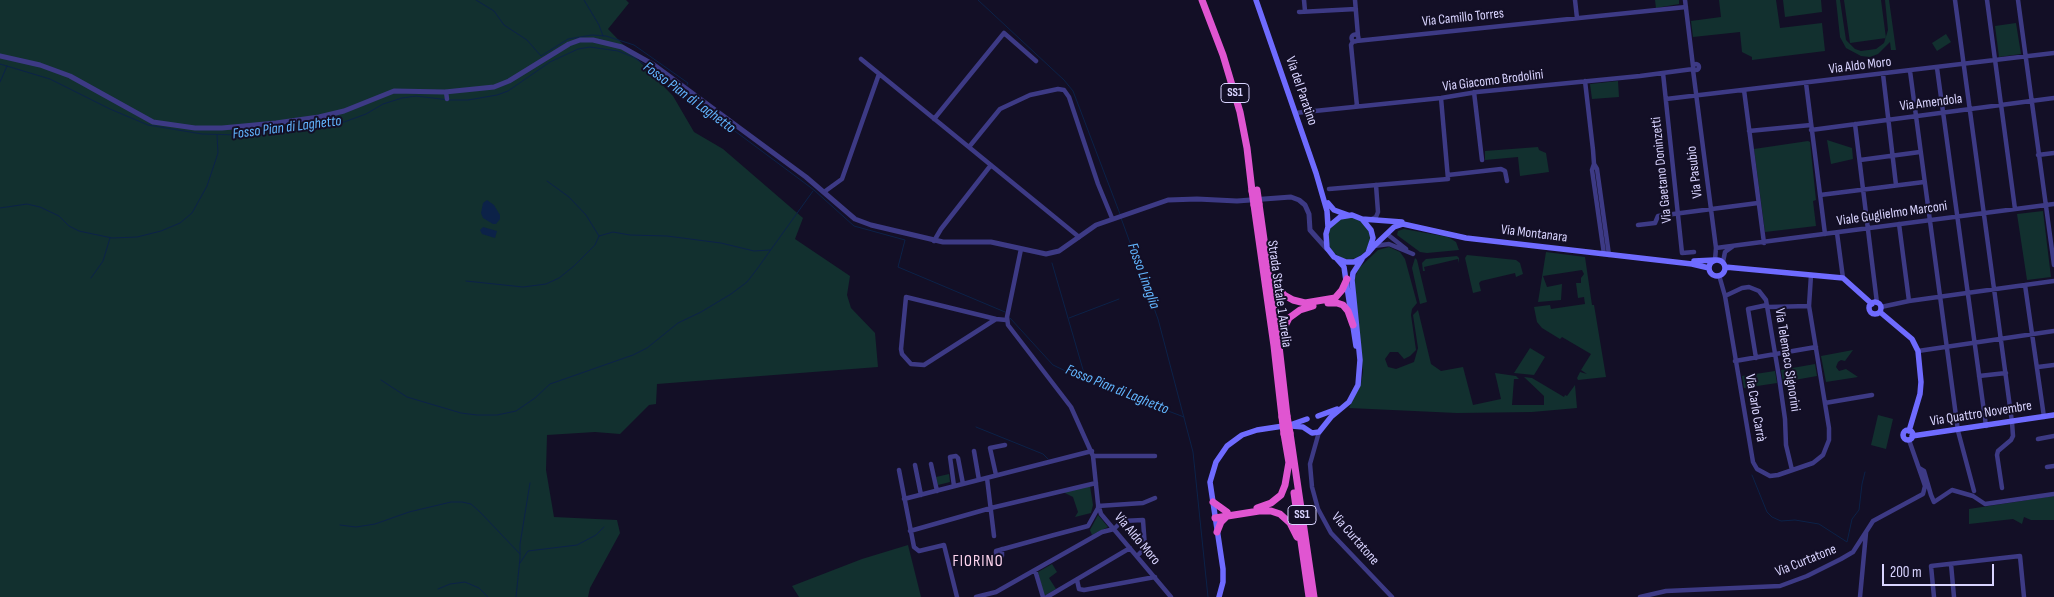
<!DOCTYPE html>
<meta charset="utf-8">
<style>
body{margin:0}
#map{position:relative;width:2054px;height:597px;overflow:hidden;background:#130f26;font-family:"Sofia Sans Condensed",sans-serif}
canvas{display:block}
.scale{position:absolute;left:1882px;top:564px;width:112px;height:22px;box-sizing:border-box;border:2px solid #d9d4ff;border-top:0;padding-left:6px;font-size:15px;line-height:18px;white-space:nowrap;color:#d9d4ff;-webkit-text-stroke:4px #130f26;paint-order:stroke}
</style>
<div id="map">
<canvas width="2054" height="597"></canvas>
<div class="scale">200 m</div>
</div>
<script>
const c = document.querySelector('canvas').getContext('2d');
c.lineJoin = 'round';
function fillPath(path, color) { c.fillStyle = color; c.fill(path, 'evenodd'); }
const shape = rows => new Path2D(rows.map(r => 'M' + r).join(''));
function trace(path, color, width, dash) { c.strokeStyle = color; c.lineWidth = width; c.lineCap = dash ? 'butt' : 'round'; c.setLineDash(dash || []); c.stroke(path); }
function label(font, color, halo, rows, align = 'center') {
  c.font = font + ' "Sofia Sans Condensed",sans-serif'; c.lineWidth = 4; c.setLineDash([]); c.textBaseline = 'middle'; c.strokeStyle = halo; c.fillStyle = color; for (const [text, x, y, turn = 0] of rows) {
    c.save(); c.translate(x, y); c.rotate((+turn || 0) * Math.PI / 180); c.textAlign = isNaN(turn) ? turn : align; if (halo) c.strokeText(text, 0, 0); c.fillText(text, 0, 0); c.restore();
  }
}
fillPath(shape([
 [0,0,626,0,629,3,608,29,673,96,694,132,723,149,803,218,795,239,850,276,847,295,851,308,875,333,878,367,657,384,656,404,649,405,620,434,595,432,547,435,546,470,554,517,617,520,620,533,590,588,588,597,0,597],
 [1655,0,1679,0,1679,4,1656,8],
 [1719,0,1776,0,1780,28,1822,23,1825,51,1752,60,1752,57,1742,52,1740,32,1693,37,1691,21,1721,17],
 [1783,0,1821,0,1822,12,1785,17],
 [1836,0,1840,0,1846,40,1855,49,1861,51,1876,49,1884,43,1888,30,1885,0,1889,0,1896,50,1891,50,1890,42,1878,54,1870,57,1861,56,1846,48,1840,37],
 [1844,0,1881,0,1886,38,1850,43],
 [2016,23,2021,54,1999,57,1995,26],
 [1946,34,1951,42,1937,51,1932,43],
 [1618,81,1619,97,1592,99,1590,84],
 [1827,140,1852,148,1853,159,1831,164],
 [1808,141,1810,142,1816,200,1813,201,1816,226,1765,232,1754,149],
 [1538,147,1539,150,1546,153,1549,172,1520,176,1518,157,1485,160,1485,151],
 [2043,211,2051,277,2027,280,2017,214],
 '1328 238a21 21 0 1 1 42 0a21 21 0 1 1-42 0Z',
 [1404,229,1448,237,1456,242,1459,250,1427,253,1420,252,1397,235,1398,231],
 [1389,247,1400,252,1405,259,1417,303,1412,309,1411,315,1416,350,1410,356,1404,359,1398,352,1390,352,1385,359,1388,367,1396,369,1414,362,1418,348,1413,315,1418,310,1431,364,1441,371,1463,367,1473,405,1501,399,1495,373,1516,376,1519,379,1514,379,1512,405,1544,405,1544,396,1524,377,1532,378,1564,397,1565,395,1567,396,1575,385,1577,408,1532,412,1457,413,1349,408,1361,383,1363,372,1354,280,1359,268,1378,250],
 [1546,252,1585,257,1592,305,1594,305,1606,377,1578,380,1577,378,1580,372,1587,374,1581,370,1591,354,1562,337,1560,339,1542,328,1537,322,1534,307,1550,305,1551,309,1585,304,1584,297,1578,298,1576,283,1581,283,1581,278,1584,274,1582,270,1543,276,1547,287,1562,284,1561,300,1538,302],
 [1467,255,1516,260,1520,263,1523,274,1516,277,1515,273,1481,281,1479,283,1481,291,1473,293,1465,258],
 [1457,256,1459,258,1459,263,1458,259,1424,267,1425,271,1423,271,1422,263,1426,259],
 [1415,258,1417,260,1427,302,1420,304,1412,268],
 [1530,348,1545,357,1534,375,1514,373],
 [1853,350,1845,361,1841,360,1838,362,1836,367,1839,371,1846,369,1858,377,1826,382,1821,356],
 [1815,364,1817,376,1783,382,1781,370],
 [1775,371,1777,383,1744,388,1742,376],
 [1878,415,1893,419,1886,449,1871,445],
 [949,474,950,482,938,485,936,477],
 [1090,486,1093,505,1091,513,1075,517,1078,512,1073,497,1063,492],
 [2054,496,2054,520,2031,520,2024,517,2022,524,2013,519,1969,524,1969,509],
 [1098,515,1108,527,1092,535,1090,530],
 [908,545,921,597,799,597,792,586,862,559],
 [1052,564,1057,572,1049,578,1056,589,1044,596,1038,572]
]), '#12302f');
fillPath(shape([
 [487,200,494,205,500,215,500,219,496,224,493,224,483,218,481,213,483,203],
 [483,227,497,231,495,238,482,234,480,230]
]), '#0c2248');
trace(shape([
 [476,0,494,11,504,25,527,40,541,56,568,39,592,35,606,36,634,45,688,83,687,85],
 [584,0,599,25,603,36],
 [978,0,1064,80,1073,91,1120,214],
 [0,64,50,79,110,109,148,125,202,134,241,135,344,122,366,114,383,104,402,98,416,96,449,100,468,100,497,95,508,91,550,62,578,49,590,47,618,51,633,57,653,70,814,190,854,226,905,240,898,267,1005,312],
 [0,82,7,66],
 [547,181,569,197,586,215,599,236],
 [0,208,27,204,40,207,59,216,69,226,79,231,112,238,137,237,161,231,180,223,192,213,207,186,218,153,217,135],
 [1121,218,1158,319,1193,452,1208,597],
 [1052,263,1086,380],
 [91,278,103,261,110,238],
 [466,281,523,287,546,284,559,278,574,266,595,245,599,236,613,232,630,235,667,236,721,243,754,251,770,250],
 [1010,318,1053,365,1076,376,1184,417],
 [1069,318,1119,299],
 [381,380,407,397,461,413,477,415,497,415,516,411,535,398,550,384,633,355,647,348,678,323,701,312,731,294,747,282,757,269,813,191],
 [976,427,1043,454,1048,459],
 [1752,475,1767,512,1772,517,1781,521,1795,520,1819,524,1847,542,1852,519,1859,510,1862,484,1865,472],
 [340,525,356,527,375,524,409,512,451,502,462,502,471,504,480,512,520,554],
 [520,563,528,551,577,545,596,535,604,527],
 [438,589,450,584,465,582,479,588,488,597],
 [516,597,520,558,520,544,530,483]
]), '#0c2248', 1);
trace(shape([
 [1304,0,1305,11],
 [1355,0,1358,36],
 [1575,0,1577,18],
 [1685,0,1693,66],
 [1955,0,2012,422,2013,436,2011,440,1998,451,1997,455,2002,488],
 [1987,0,2015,209],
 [2018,0,2054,265],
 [1299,12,1356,9],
 '1351.5 38a3.5 3.5 0 1 1 7 0a3.5 3.5 0 1 1-7 0Z',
 [1353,41,1351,45,1357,106],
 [1356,41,1686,7],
 [861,59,1079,237],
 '1693 67a3 3 0 1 1 6 0a3 3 0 1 1-6 0Z',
 [1937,68,1986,426],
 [1693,70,1716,248,1715,260],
 [1910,71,1958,431,1974,491],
 [1663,73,1682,253,1694,252],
 [1883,74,1896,185],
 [1585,81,1593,150,1594,164,1592,170,1604,254],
 [1806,83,1825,234],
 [1744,90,1764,243],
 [446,92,447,99],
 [1474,92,1482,160],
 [1666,99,2054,53],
 [1295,113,1441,98,1477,92,1640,76,1693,69],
 [934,119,1004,33,1036,61],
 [1855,124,1877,303],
 [1811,130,2054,98],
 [1749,131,1811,125],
 [969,147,1000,109,1030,95,1058,89,1064,90,1069,97,1098,184,1112,218],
 [2038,155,2054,153],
 [1860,160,1920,152],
 [1594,164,1597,169,1609,255],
 [1448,175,1501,169,1505,171,1507,181],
 [1329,189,1448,179,1441,98],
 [824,192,842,179,879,74],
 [1820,195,1924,182],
 [1372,219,1376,217,1378,212,1376,185],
 [1899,224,1909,301],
 [1638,225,1655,223,1658,216,1758,203],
 [1837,233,1843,278],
 [1387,234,1406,249],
 [934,241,941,229,991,165],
 [1374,246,1389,244,1413,254],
 [1716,248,2054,204],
 [1021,249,1007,317,1008,325,1071,407,1093,456,1098,504,1101,514,1171,597],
 [1723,262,1725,252,1732,247],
 [1719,275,1725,296,1753,462,1757,469,1770,476,1778,475,1813,463,1823,455,1829,440,1829,428,1809,306,1811,275],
 [2025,285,2044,417],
 [1725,296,1742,288,1749,287,1759,291,1766,300,1779,377,1785,419,1786,445,1792,470],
 [1768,307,1809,306],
 [1881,307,1909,301,2054,281],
 [996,319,924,365,911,364,902,354,901,349,906,297,996,319,1006,320],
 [1918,351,2054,331],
 [1756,358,1748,309,1767,305],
 [1735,361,1816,347],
 [2038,367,2054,365],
 [1979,376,2006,373],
 [1825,403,1872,395],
 [1319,432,1310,464,1312,487,1318,509,1331,533,1392,597],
 [2038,439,2054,436],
 [974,451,979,480],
 [1093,456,1155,456],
 [931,464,937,491],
 [915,465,921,495],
 [2047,467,2054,466],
 [1919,468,1924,471,1931,495,1934,502,1952,490,1973,496,1985,504,2054,494],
 [899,470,914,547,919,551,944,545,957,597],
 [996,475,990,448,1005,445],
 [987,478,994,536],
 [954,486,950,457,956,456,958,458,963,484],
 [904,499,1092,451],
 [1098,506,1143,503,1155,498],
 [910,531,991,508,1096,483],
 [1002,549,1002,556,996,557,996,551,1054,535,1088,526,1098,508],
 [1951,564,1954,597],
 [1035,570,1043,597],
 [1077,580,1079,589,1084,590,1155,577],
 [976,597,996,592,1102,532,1114,529,1122,521,1143,520,1145,548,1137,556],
 [1047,597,1130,548],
 [1640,597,1666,591,1780,586,1807,576,1841,559,1853,552,1873,521,1923,494,1925,486,1923,480,1909,440],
 [1860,597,1866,533],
 [1934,597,1931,566,2020,556,2024,597]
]), '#3d3a85', 4.5);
trace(shape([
 [0,56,40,65,70,76,153,122,195,128,222,128,276,123,319,117,344,111,394,91,445,92,494,87,509,81,569,44,580,40,593,40,622,47,654,65,806,177,855,219,871,225,943,242,991,242,1046,254,1059,251,1096,225,1168,200,1197,199,1237,201,1291,197,1299,200,1305,205,1309,214,1310,230,1327,249]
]), '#3d3a85', 5);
trace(shape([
 [1256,0,1316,173,1327,211,1328,227],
 [1328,203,1334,210,1348,215],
 [1362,219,1402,222],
 [1368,253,1373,238,1371,230,1362,219,1352,215,1340,217,1328,227,1326,234,1327,248,1334,257,1346,262,1354,262,1362,258,1368,253,1374,246,1394,227,1403,224,1466,238,1692,264,1709,268],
 [1337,259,1344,267,1345,274,1356,346],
 '1709 268a8 8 0 1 1 16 0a8 8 0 1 1-16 0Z',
 [1694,261,1715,260],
 [1725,267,1843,278,1872,304],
 '1869 308a6 6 0 1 1 12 0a6 6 0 1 1-12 0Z',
 [1880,312,1912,339,1918,351,1921,382,1920,394,1909,431],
 [1318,416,1337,409],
 [1292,426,1303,427,1312,433,1319,432,1331,417,1349,402,1358,385,1360,360,1352,280,1353,273,1362,259],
 '1903 435a5 5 0 1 1 10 0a5 5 0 1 1-10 0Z',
 [1912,436,2054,415],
 [1219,597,1223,582,1223,569,1210,482,1216,462,1227,446,1242,435,1257,430,1290,425,1307,419]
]), '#6f6bff', 5.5);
trace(shape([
 [1202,0,1223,55,1240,112,1247,148,1252,191],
 [1259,204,1279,346,1287,416],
 [1254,205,1274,346,1282,417],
 [1273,277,1276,285,1284,295,1293,300,1305,303,1335,298,1342,290,1347,279],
 [1328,303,1337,303,1343,305,1348,311,1353,325],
 [1282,341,1283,330,1289,318,1300,310,1313,306],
 [1290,433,1314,597],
 [1284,434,1289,463],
 [1294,493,1309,597],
 [1213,502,1227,512],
 [1257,508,1271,503,1281,495,1285,485,1289,462],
 [1215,518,1259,511,1271,511,1280,514,1290,523,1297,537],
 [1217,532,1221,522,1227,516]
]), '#e055d1', 7);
trace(shape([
 [1257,190,1259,204],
 [1252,191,1254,205],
 [1287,416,1290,433],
 [1282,417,1284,434]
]), '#e055d1', 7);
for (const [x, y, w] of [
 [1235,93,28],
 [1302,515,28]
]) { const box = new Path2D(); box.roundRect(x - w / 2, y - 9.5, w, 19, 4); c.fillStyle = '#130f26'; c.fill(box); trace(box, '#d9d4ff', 1); }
label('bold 12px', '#d9d4ff', null, [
 ["SS1",1235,93],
 ["SS1",1302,515]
]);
label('14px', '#d9d4ff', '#130f26', [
 ["Via Camillo Torres",1463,18,-6],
 ["Via Aldo Moro",1860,66,-7],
 ["Via Giacomo Brodolini",1493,81,-7],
 ["Via del Paratino",1301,91,71],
 ["Via Amendola",1931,103,-7],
 ["Via Gaetano Doninzetti",1662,170,-96],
 ["Via Pasubio",1695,172,-97],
 ["Viale Guglielmo Marconi",1892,214,-8],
 ["Via Montanara",1534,234,7],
 ["Strada Statale 1 Aurelia",1279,294,82],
 ["Via Telemaco Signorini",1787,360,81],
 ["Via Carlo Carrà",1755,408,80],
 ["Via Quattro Novembre",1981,414,-9],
 ["Via Aldo Moro",1137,539,50],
 ["Via Curtatone",1355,539,49],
 ["Via Curtatone",1806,561,-22]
]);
label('italic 15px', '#62b6ff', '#130f26', [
 ["Fosso Pian di Laghetto",689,98,36],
 ["Fosso Pian di Laghetto",287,128,-7],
 ["Fosso Linaglia",1143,276,70],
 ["Fosso Pian di Laghetto",1117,390,22]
]);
c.letterSpacing = '1px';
label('16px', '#ffd6f0', '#130f26', [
 ["FIORINO",978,562]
]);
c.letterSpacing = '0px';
</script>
